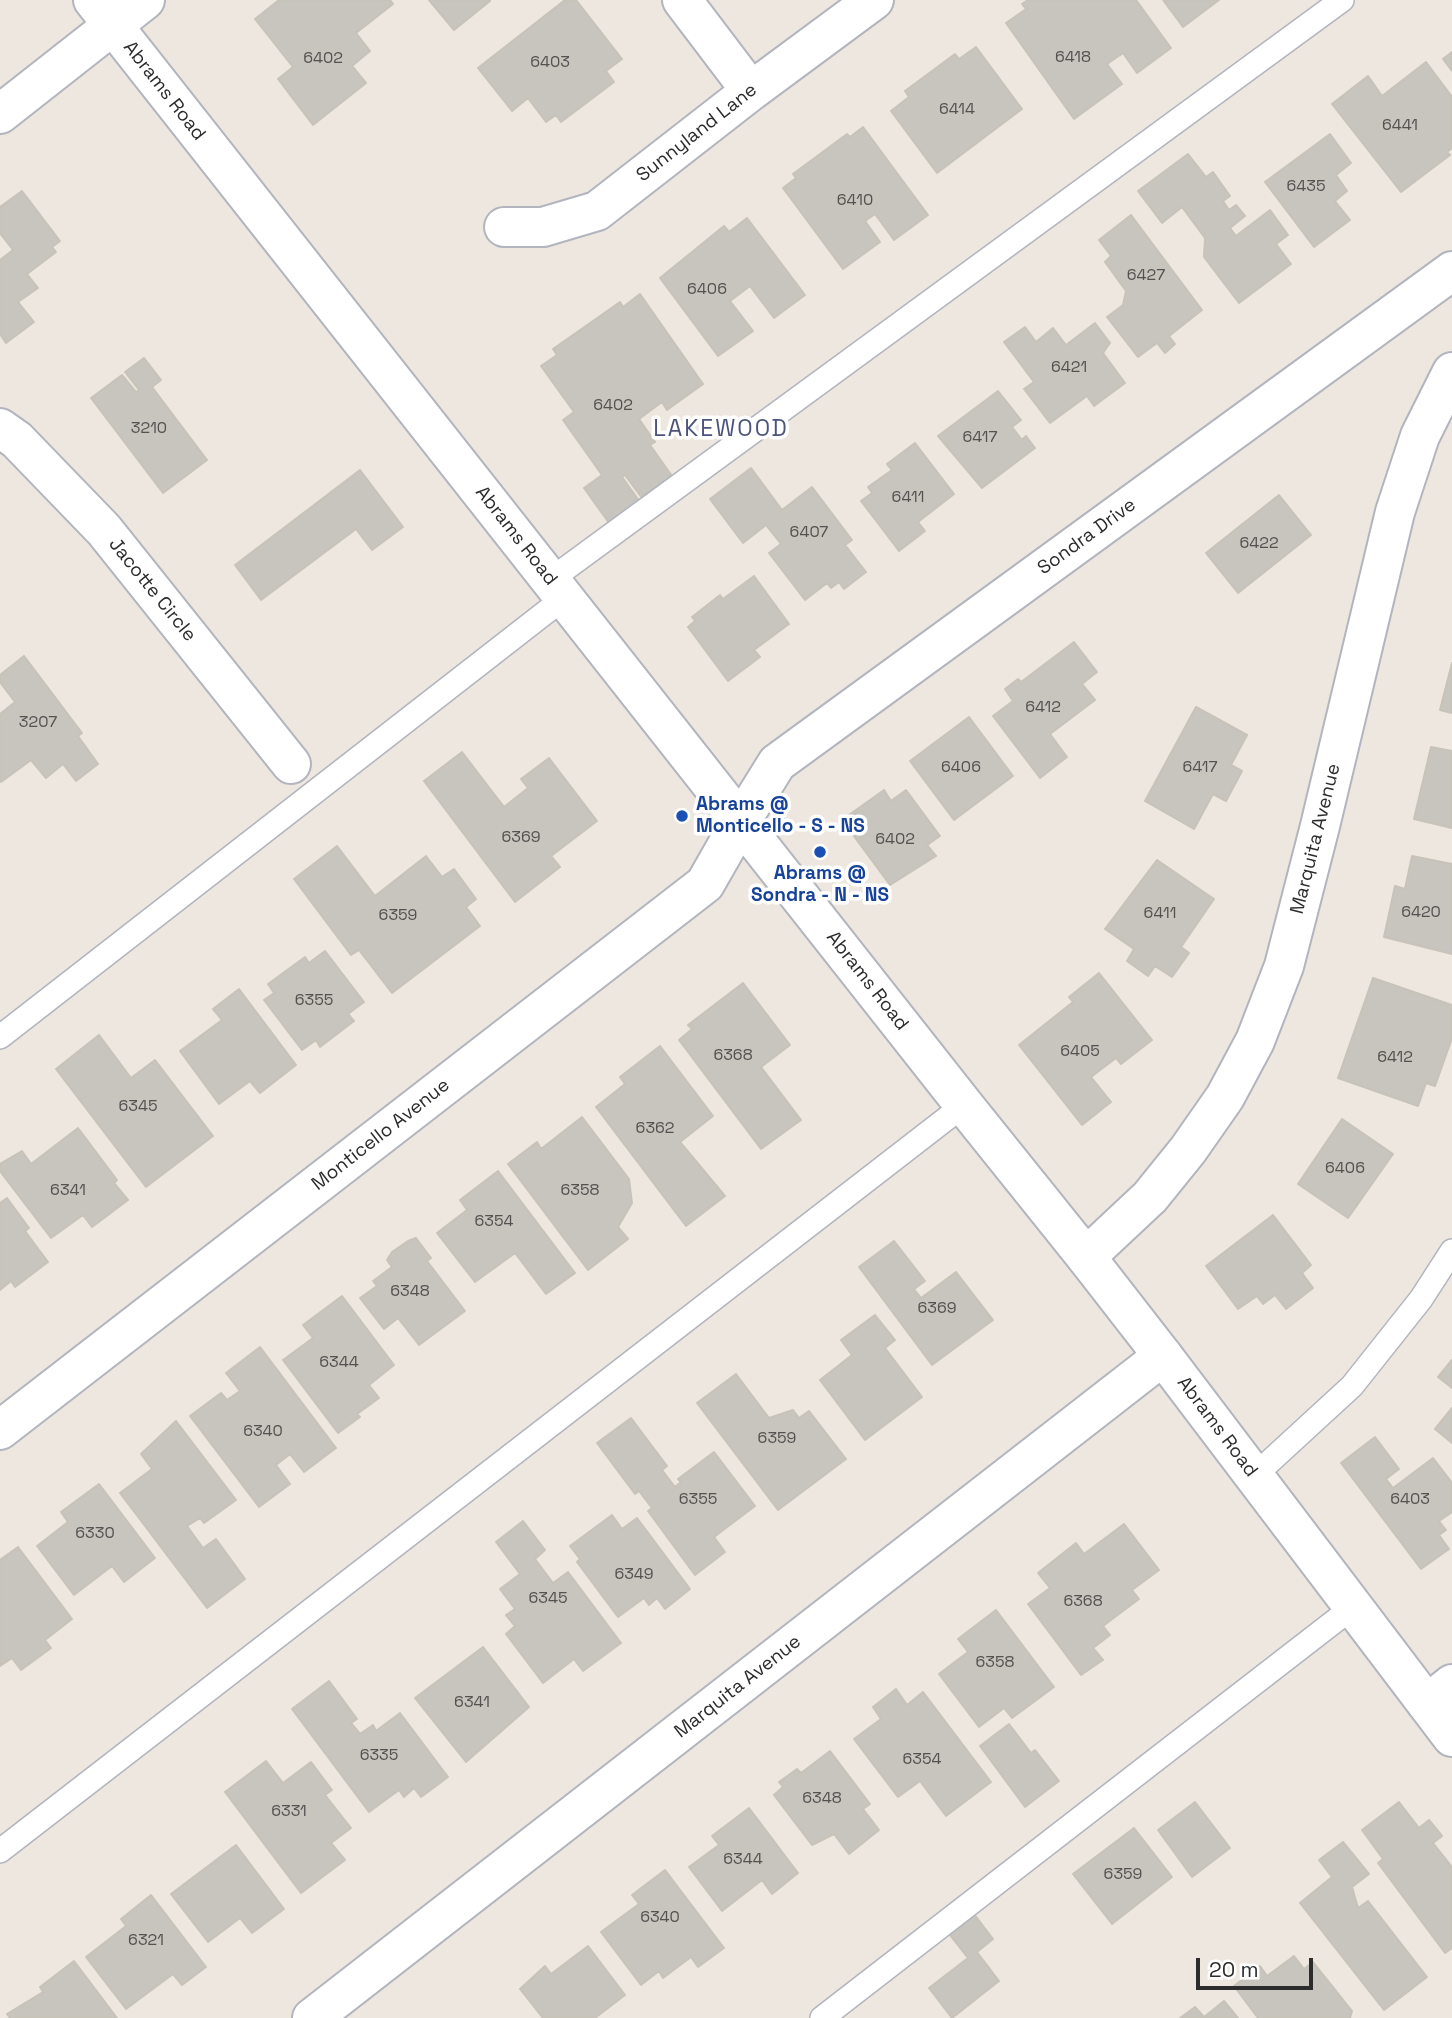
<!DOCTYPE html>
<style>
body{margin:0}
#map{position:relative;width:1452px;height:2018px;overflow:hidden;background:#ede7df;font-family:"Space Grotesk",sans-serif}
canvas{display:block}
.scale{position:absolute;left:1196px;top:1958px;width:117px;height:32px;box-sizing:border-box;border:4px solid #2c2c2c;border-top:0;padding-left:9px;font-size:21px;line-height:24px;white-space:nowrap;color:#2c2c2c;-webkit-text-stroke:5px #fff;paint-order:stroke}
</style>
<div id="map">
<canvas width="1452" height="2018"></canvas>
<div class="scale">20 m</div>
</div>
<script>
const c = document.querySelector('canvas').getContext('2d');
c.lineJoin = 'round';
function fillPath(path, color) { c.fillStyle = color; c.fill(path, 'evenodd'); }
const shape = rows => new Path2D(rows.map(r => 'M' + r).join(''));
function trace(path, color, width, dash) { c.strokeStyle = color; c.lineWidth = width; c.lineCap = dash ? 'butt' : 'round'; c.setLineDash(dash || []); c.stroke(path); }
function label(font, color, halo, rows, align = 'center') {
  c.font = font + ' "Space Grotesk",sans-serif'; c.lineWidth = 7; c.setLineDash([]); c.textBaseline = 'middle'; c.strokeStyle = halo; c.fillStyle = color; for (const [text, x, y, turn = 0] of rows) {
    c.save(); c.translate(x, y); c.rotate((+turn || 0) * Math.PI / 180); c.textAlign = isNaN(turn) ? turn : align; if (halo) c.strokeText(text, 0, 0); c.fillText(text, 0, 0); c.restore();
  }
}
const building = shape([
 [279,0,390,0,393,4,356,33,370,51,352,66,366,83,313,125,278,79,293,67,255,19,279,0],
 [429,0,490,0,490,1,454,30,429,0],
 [565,0,576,0,622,59,606,71,614,82,561,122,556,115,546,122,528,98,512,111,478,68,565,0],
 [1028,0,1136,0,1171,48,1137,73,1123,53,1107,64,1122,84,1074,119,1006,23,1026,9,1022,4,1028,0],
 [1163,0,1219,0,1183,27,1163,0],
 [976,47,1022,109,937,173,891,111,909,97,905,91,955,54,959,59,976,47],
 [1452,52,1452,71,1443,59,1452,52],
 [1426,62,1452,97,1452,148,1447,152,1450,155,1401,192,1332,104,1368,76,1382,96,1426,62],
 [863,127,928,215,894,240,875,214,865,221,880,242,843,269,783,188,796,178,793,174,847,134,850,137,863,127],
 [1330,134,1351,163,1336,175,1347,191,1335,201,1350,220,1314,247,1265,182,1330,134],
 [1188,154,1206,177,1213,172,1230,196,1223,201,1229,210,1236,205,1245,216,1230,228,1236,236,1270,210,1288,235,1276,244,1291,264,1239,303,1204,257,1205,238,1182,207,1162,223,1138,191,1188,154],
 [22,191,60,241,52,247,56,252,27,274,38,288,18,302,34,322,6,343,0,334,0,260,13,250,0,233,0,207,22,191],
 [1131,215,1202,310,1169,336,1175,344,1165,353,1157,343,1138,357,1107,317,1123,305,1126,291,1105,262,1111,256,1099,240,1131,215],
 [747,218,805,295,774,318,750,286,730,301,753,331,718,356,660,278,724,226,729,232,747,218],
 [640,294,703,384,667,410,662,402,639,419,655,442,650,445,672,476,642,498,625,475,622,477,640,502,609,523,584,488,602,475,563,420,574,412,541,366,557,355,553,349,620,302,623,307,640,294],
 [1095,323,1110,343,1103,353,1125,383,1094,406,1087,396,1050,423,1024,389,1034,382,1004,342,1025,327,1036,342,1053,328,1066,345,1095,323],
 [144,358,161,380,152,387,207,460,163,493,91,398,122,375,136,392,139,390,125,372,144,358],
 [998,391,1021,420,1012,427,1022,440,1026,436,1035,448,982,488,938,436,998,391],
 [915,443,954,494,918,522,925,531,899,551,861,501,872,493,868,487,892,470,887,464,915,443],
 [751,468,782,510,812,487,852,540,845,545,866,572,844,589,839,582,831,588,827,583,805,600,769,553,781,544,766,525,743,543,710,499,751,468],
 [360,470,403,527,372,550,356,529,261,600,235,565,360,470],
 [1279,495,1311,535,1238,593,1206,553,1279,495],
 [754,576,789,624,754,650,760,657,728,681,688,627,695,621,692,617,720,595,723,599,754,576],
 [1074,642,1097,672,1082,684,1095,700,1050,734,1067,757,1040,778,993,716,1013,701,1005,689,1018,679,1021,682,1074,642],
 [24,656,82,733,78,736,98,764,76,781,63,764,46,778,31,760,1,782,0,780,0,714,15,702,0,682,0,675,24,656],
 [1452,663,1452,713,1440,710,1452,663],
 [1196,707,1247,735,1231,765,1242,771,1226,801,1213,794,1194,829,1145,801,1196,707],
 [969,717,1013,776,954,820,910,761,969,717],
 [1431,747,1452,751,1452,828,1414,819,1431,747],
 [462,752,504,807,528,788,521,779,549,758,597,821,551,856,560,867,515,902,424,781,462,752],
 [884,790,891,801,906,790,940,836,927,845,936,856,890,885,842,820,884,790],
 [337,846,375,896,426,856,442,877,454,869,476,899,466,907,480,926,392,993,359,950,351,955,294,879,337,846],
 [1412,856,1452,864,1452,954,1384,937,1395,886,1405,889,1412,856],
 [1157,860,1214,899,1181,947,1189,953,1172,977,1155,966,1148,976,1127,961,1134,949,1105,929,1157,860],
 [325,951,364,1002,348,1014,354,1021,320,1047,316,1040,302,1050,264,1000,274,993,268,984,305,957,309,963,325,951],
 [1099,973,1152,1040,1121,1064,1116,1058,1091,1077,1111,1102,1082,1125,1019,1045,1073,1002,1069,997,1099,973],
 [1373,978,1452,1005,1452,1038,1435,1086,1426,1083,1418,1106,1338,1078,1373,978],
 [743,983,790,1045,761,1067,801,1120,761,1149,679,1040,692,1029,688,1025,743,983],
 [239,989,296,1065,260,1093,250,1081,219,1104,180,1051,222,1020,213,1009,239,989],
 [99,1035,131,1078,155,1060,213,1136,146,1187,56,1069,99,1035],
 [660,1046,713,1116,680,1142,725,1196,686,1226,596,1107,625,1084,620,1077,660,1046],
 [582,1117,629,1179,632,1203,618,1227,628,1239,588,1270,508,1164,537,1142,541,1149,582,1117],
 [1342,1119,1393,1154,1348,1218,1298,1184,1342,1119],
 [78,1128,117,1180,114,1183,128,1200,92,1227,83,1215,51,1238,0,1171,0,1164,22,1151,31,1164,78,1128],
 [498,1171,575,1273,546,1294,515,1253,475,1282,437,1233,467,1210,460,1200,498,1171],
 [7,1198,29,1228,25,1231,48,1262,15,1287,11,1281,0,1290,0,1203,7,1198],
 [1273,1215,1311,1265,1302,1273,1313,1288,1286,1309,1275,1295,1263,1304,1257,1296,1238,1309,1206,1266,1273,1215],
 [416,1238,431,1258,427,1261,465,1311,419,1345,398,1318,384,1329,360,1298,377,1286,373,1281,392,1267,387,1260,392,1252,408,1241,416,1238],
 [894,1241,925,1281,914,1289,921,1298,956,1272,993,1320,932,1365,859,1267,894,1241],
 [342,1296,394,1365,369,1385,379,1398,357,1414,360,1417,338,1433,283,1360,313,1338,303,1325,342,1296],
 [875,1315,895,1340,885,1348,922,1397,865,1440,820,1380,852,1355,841,1340,875,1315],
 [260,1347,336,1448,304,1472,290,1454,276,1465,290,1484,259,1507,190,1416,221,1393,227,1400,240,1391,226,1373,260,1347],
 [1452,1360,1452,1388,1438,1377,1452,1360],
 [736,1374,769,1418,793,1410,799,1418,809,1411,846,1459,778,1510,697,1403,736,1374],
 [1452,1408,1452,1443,1435,1429,1452,1408],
 [631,1418,667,1466,662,1470,675,1487,681,1482,678,1479,714,1452,755,1506,714,1537,725,1552,695,1575,648,1511,652,1508,639,1491,635,1494,597,1443,631,1418],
 [176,1421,236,1500,204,1523,200,1518,187,1526,203,1548,216,1539,245,1579,207,1608,120,1493,152,1469,141,1454,176,1421],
 [1375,1437,1399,1469,1386,1479,1393,1488,1433,1458,1452,1483,1452,1512,1439,1521,1446,1530,1439,1535,1449,1549,1421,1569,1341,1463,1375,1437],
 [99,1484,155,1558,124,1582,112,1566,74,1595,37,1546,68,1522,61,1512,99,1484],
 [612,1515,622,1529,637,1518,690,1589,665,1609,657,1598,649,1605,644,1598,618,1617,577,1562,580,1559,570,1546,612,1515],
 [523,1521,545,1550,535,1559,553,1583,568,1572,621,1643,583,1671,574,1659,543,1683,506,1634,515,1626,506,1615,515,1609,500,1589,520,1574,496,1542,523,1521],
 [1124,1524,1159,1570,1132,1590,1139,1599,1103,1626,1110,1635,1093,1648,1103,1660,1081,1675,1028,1604,1050,1588,1038,1573,1076,1543,1084,1554,1124,1524],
 [18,1547,72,1619,45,1640,51,1648,21,1670,12,1658,0,1666,0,1560,18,1547],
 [996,1610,1054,1687,1012,1718,1004,1708,979,1727,939,1674,968,1652,958,1639,996,1610],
 [483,1647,529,1707,466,1762,415,1698,483,1647],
 [329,1681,357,1719,351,1723,360,1734,373,1725,376,1731,400,1713,448,1777,421,1797,414,1788,404,1797,399,1790,369,1812,292,1709,329,1681],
 [896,1689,907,1705,923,1692,991,1782,946,1816,920,1781,898,1797,854,1739,881,1719,873,1707,896,1689],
 [1009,1724,1031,1753,1035,1750,1059,1781,1025,1807,980,1746,1009,1724],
 [830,1751,870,1804,863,1809,879,1830,849,1854,834,1834,812,1845,774,1795,783,1787,779,1782,797,1769,801,1773,830,1751],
 [266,1761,283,1783,311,1762,332,1790,325,1795,351,1828,331,1843,345,1860,301,1893,225,1792,266,1761],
 [1195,1802,1230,1848,1192,1877,1158,1830,1195,1802],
 [1399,1802,1419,1828,1429,1820,1442,1836,1433,1843,1452,1867,1452,1948,1445,1953,1378,1863,1383,1859,1362,1830,1399,1802],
 [749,1808,798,1873,772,1894,762,1880,722,1911,689,1867,719,1845,712,1836,749,1808],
 [1134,1828,1172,1877,1112,1924,1073,1874,1134,1828],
 [1343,1842,1369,1874,1352,1887,1358,1908,1368,1901,1427,1977,1384,2010,1300,1903,1332,1877,1319,1860,1343,1842],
 [236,1845,284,1909,252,1933,240,1918,208,1942,171,1894,236,1845],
 [665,1870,724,1948,698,1967,691,1957,663,1978,659,1971,641,1985,601,1932,639,1904,632,1895,665,1870],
 [151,1895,206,1967,182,1985,173,1974,126,2009,86,1957,126,1926,121,1919,151,1895],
 [971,1910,993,1939,977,1952,999,1981,952,2018,929,1988,968,1958,946,1930,971,1910],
 [588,1946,625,1995,595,2018,543,2018,520,1989,545,1966,551,1974,588,1946],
 [1294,1956,1304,1969,1313,1962,1352,2011,1350,2018,1258,2018,1234,1986,1260,1966,1267,1976,1294,1956],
 [74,1961,117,2018,10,2018,7,2014,43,1992,40,1987,74,1961],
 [1224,2001,1238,2018,1180,2018,1195,2007,1204,2017,1224,2001]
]);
fillPath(building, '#c8c4be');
trace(building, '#c8c3b8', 2);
const service = shape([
 [550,580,1342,0],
 [0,1037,564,598],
 [1254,1476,1352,1386,1421,1299,1452,1251],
 [0,1851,964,1105],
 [822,2018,1353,1607]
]);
const minor = shape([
 [682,0,751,91],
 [0,114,145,0],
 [504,227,543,227,597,211,751,91,874,0],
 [0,428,17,440,104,530,291,764],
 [741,821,777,763,1452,271],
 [1086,1257,1150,1197,1188,1150,1225,1097,1255,1041,1284,966,1320,826,1395,512,1420,436,1452,372],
 [1427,1704,1452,1684],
 [312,2018,1163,1356]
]);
const tertiary = shape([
 [0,1430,705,884,741,821]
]);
const secondary = shape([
 [93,0,964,1105,1086,1257,1163,1356,1452,1737]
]);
trace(service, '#b2b4be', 26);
trace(minor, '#b2b4be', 42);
trace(tertiary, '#b2b4be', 42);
trace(secondary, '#b2b4be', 42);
trace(service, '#fff', 23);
trace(minor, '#fff', 38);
trace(tertiary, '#fff', 38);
trace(secondary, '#fff', 38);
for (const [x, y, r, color] of [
 [682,816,7,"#1a4fb4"],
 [820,852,7,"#1a4fb4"]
]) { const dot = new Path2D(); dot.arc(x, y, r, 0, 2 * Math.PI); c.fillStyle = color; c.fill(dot); trace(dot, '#fff', 2.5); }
label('16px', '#535250', null, [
 ["6418",1073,58],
 ["6402",323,59],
 ["6403",550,63],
 ["6414",957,110],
 ["6441",1400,126],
 ["6435",1306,187],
 ["6410",855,201],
 ["6427",1146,276],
 ["6406",707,290],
 ["6421",1069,368],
 ["6402",613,406],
 ["3210",149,429],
 ["6417",980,438],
 ["6411",908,498],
 ["6407",809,533],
 ["6422",1259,544],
 ["6412",1043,708],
 ["3207",38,723],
 ["6406",961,768],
 ["6417",1200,768],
 ["6369",521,838],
 ["6402",895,840],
 ["6420",1421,913],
 ["6411",1160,914],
 ["6359",398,916],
 ["6355",314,1001],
 ["6405",1080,1052],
 ["6368",733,1056],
 ["6412",1395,1058],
 ["6345",138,1107],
 ["6362",655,1129],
 ["6406",1345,1169],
 ["6341",68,1191],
 ["6358",580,1191],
 ["6354",494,1222],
 ["6348",410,1292],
 ["6369",937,1309],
 ["6344",339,1363],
 ["6340",263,1432],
 ["6359",777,1439],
 ["6355",698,1500],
 ["6403",1410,1500],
 ["6330",95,1534],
 ["6349",634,1575],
 ["6345",548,1599],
 ["6368",1083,1602],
 ["6358",995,1663],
 ["6341",472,1703],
 ["6335",379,1756],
 ["6354",922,1760],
 ["6348",822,1799],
 ["6331",289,1812],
 ["6344",743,1860],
 ["6359",1123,1875],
 ["6340",660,1918],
 ["6321",146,1941]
]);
label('19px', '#2c2c2c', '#fff', [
 ["Abrams Road",164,91,52],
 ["Sunnyland Lane",697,133,-38],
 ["Abrams Road",516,536,52],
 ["Sondra Drive",1087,537,-36],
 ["Jacotte Circle",152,590,51],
 ["Marquita Avenue",1316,839,-76],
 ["Abrams Road",867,981,52],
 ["Monticello Avenue",381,1135,-38],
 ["Abrams Road",1217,1427,53],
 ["Marquita Avenue",738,1687,-38]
]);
label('bold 19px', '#164399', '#fff', [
 ["Abrams @",696,805],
 ["Monticello - S - NS",696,827],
 ["Abrams @",820,874,"center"],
 ["Sondra - N - NS",820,896,"center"]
], 'left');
c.letterSpacing = '2px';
label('23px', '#4d547b', '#fff', [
 ["LAKEWOOD",721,430]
]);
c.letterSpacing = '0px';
</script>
